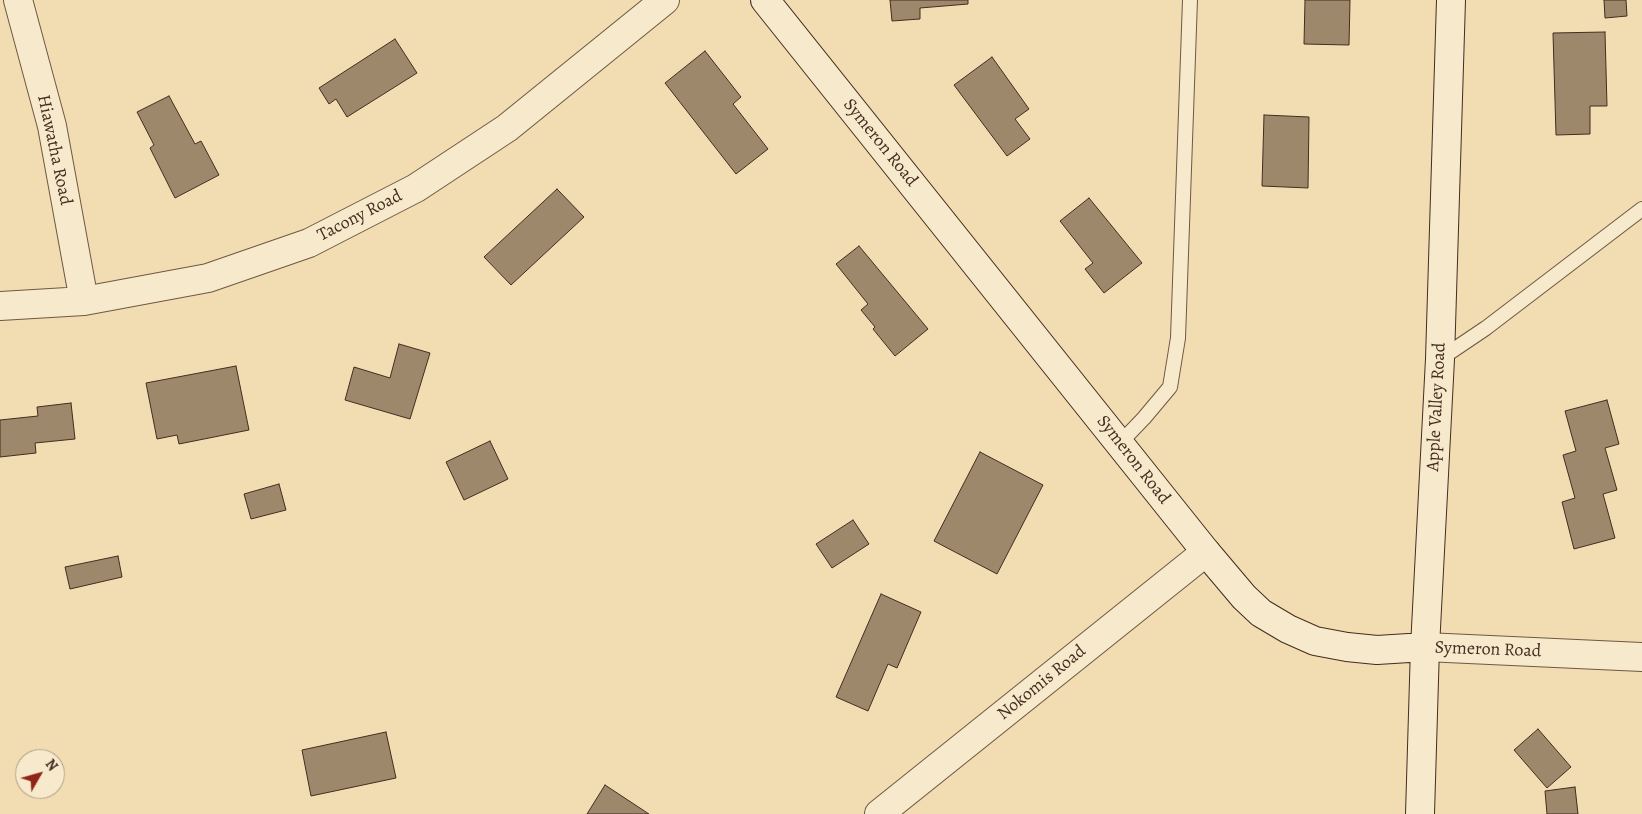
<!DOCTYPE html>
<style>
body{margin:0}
#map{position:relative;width:1642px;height:814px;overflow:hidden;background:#f1ddb1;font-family:Alegreya,serif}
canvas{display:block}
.north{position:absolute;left:15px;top:749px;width:50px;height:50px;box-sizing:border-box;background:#f6e9cc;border:1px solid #af9d87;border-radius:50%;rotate:52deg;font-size:14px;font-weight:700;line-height:20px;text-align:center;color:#442c20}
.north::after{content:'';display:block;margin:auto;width:18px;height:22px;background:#8f2418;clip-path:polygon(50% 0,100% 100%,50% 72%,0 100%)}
</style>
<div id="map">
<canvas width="1642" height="814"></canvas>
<div class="north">N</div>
</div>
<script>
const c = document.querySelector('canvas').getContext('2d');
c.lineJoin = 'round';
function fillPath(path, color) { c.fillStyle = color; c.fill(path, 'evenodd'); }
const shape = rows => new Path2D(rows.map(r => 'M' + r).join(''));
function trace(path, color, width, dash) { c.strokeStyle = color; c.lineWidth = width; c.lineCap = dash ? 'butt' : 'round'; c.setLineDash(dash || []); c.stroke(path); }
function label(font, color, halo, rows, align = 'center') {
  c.font = font + ' Alegreya,serif'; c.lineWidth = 4; c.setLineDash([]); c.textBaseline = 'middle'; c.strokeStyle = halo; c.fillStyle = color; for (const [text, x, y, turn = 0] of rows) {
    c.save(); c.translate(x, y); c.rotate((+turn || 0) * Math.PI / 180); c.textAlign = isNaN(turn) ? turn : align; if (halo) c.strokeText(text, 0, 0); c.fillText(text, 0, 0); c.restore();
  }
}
const building = shape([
 [890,0,968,0,968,4,920,8,920,19,892,21,890,0],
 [1305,0,1350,0,1349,45,1304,44,1305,0],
 [1604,0,1626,0,1627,16,1605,18,1604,0],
 [1605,32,1607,106,1590,106,1590,134,1556,135,1553,33,1605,32],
 [395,39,417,73,347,117,336,99,329,104,319,88,395,39],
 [705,51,741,97,733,104,768,149,736,174,665,83,705,51],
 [992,57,1029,109,1015,119,1030,139,1007,156,954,85,992,57],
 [169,96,195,144,201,141,219,175,175,198,150,148,154,145,137,112,169,96],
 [1264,115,1309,117,1308,188,1262,186,1264,115],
 [557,189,584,217,511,285,484,257,557,189],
 [1089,198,1142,263,1104,293,1085,269,1093,263,1060,221,1089,198],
 [859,246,928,329,895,356,873,329,875,327,861,310,868,304,836,264,859,246],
 [399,344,430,353,410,419,345,400,354,367,390,378,399,344],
 [236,366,249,430,179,444,177,435,157,439,146,383,236,366],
 [1607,400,1619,444,1605,448,1617,490,1603,494,1615,538,1574,549,1562,502,1575,498,1563,455,1576,451,1565,411,1607,400],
 [71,403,75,439,35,443,36,453,0,457,0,420,38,416,37,407,71,403],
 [490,441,508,479,464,500,446,462,490,441],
 [980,452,1043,485,997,574,934,541,980,452],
 [279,484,286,510,251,519,244,494,279,484],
 [853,520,869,544,832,568,816,544,853,520],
 [118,556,122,577,70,589,65,567,118,556],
 [881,594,921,612,897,668,888,664,868,711,836,697,881,594],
 [1538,729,1571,767,1547,788,1514,750,1538,729],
 [386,732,396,778,311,796,302,750,386,732],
 [605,785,649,814,587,814,605,785],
 [1575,787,1578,814,1547,814,1545,791,1575,787]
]);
fillPath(building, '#9e886b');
trace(building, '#442c20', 1);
const lane = shape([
 [1440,359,1486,328,1642,209],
 [1120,443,1144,418,1170,387,1178,338,1190,0]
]);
const street = shape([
 [18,0,52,126,84,301],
 [0,306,84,301,208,278,309,243,416,188,507,128,665,0],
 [1425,647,1642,657],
 [879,814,1206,552]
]);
const secondary = shape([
 [765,0,1206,552,1244,597,1261,613,1288,629,1315,641,1347,647,1377,650,1425,647],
 [1420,814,1425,647,1440,359,1451,0]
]);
trace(lane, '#6f5844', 16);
trace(street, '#6f5844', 30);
trace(secondary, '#442c20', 30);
trace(lane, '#f6e9cc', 14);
trace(street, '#f6e9cc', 28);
trace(secondary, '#f6e9cc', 28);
label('18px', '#442c20', '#f6e9cc', [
 ["Symeron Road",880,143,51],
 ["Hiawatha Road",54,150,78],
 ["Tacony Road",360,216,-27],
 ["Apple Valley Road",1437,407,-87],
 ["Symeron Road",1133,460,52],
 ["Symeron Road",1488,650,2],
 ["Nokomis Road",1042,683,-39]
]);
</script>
